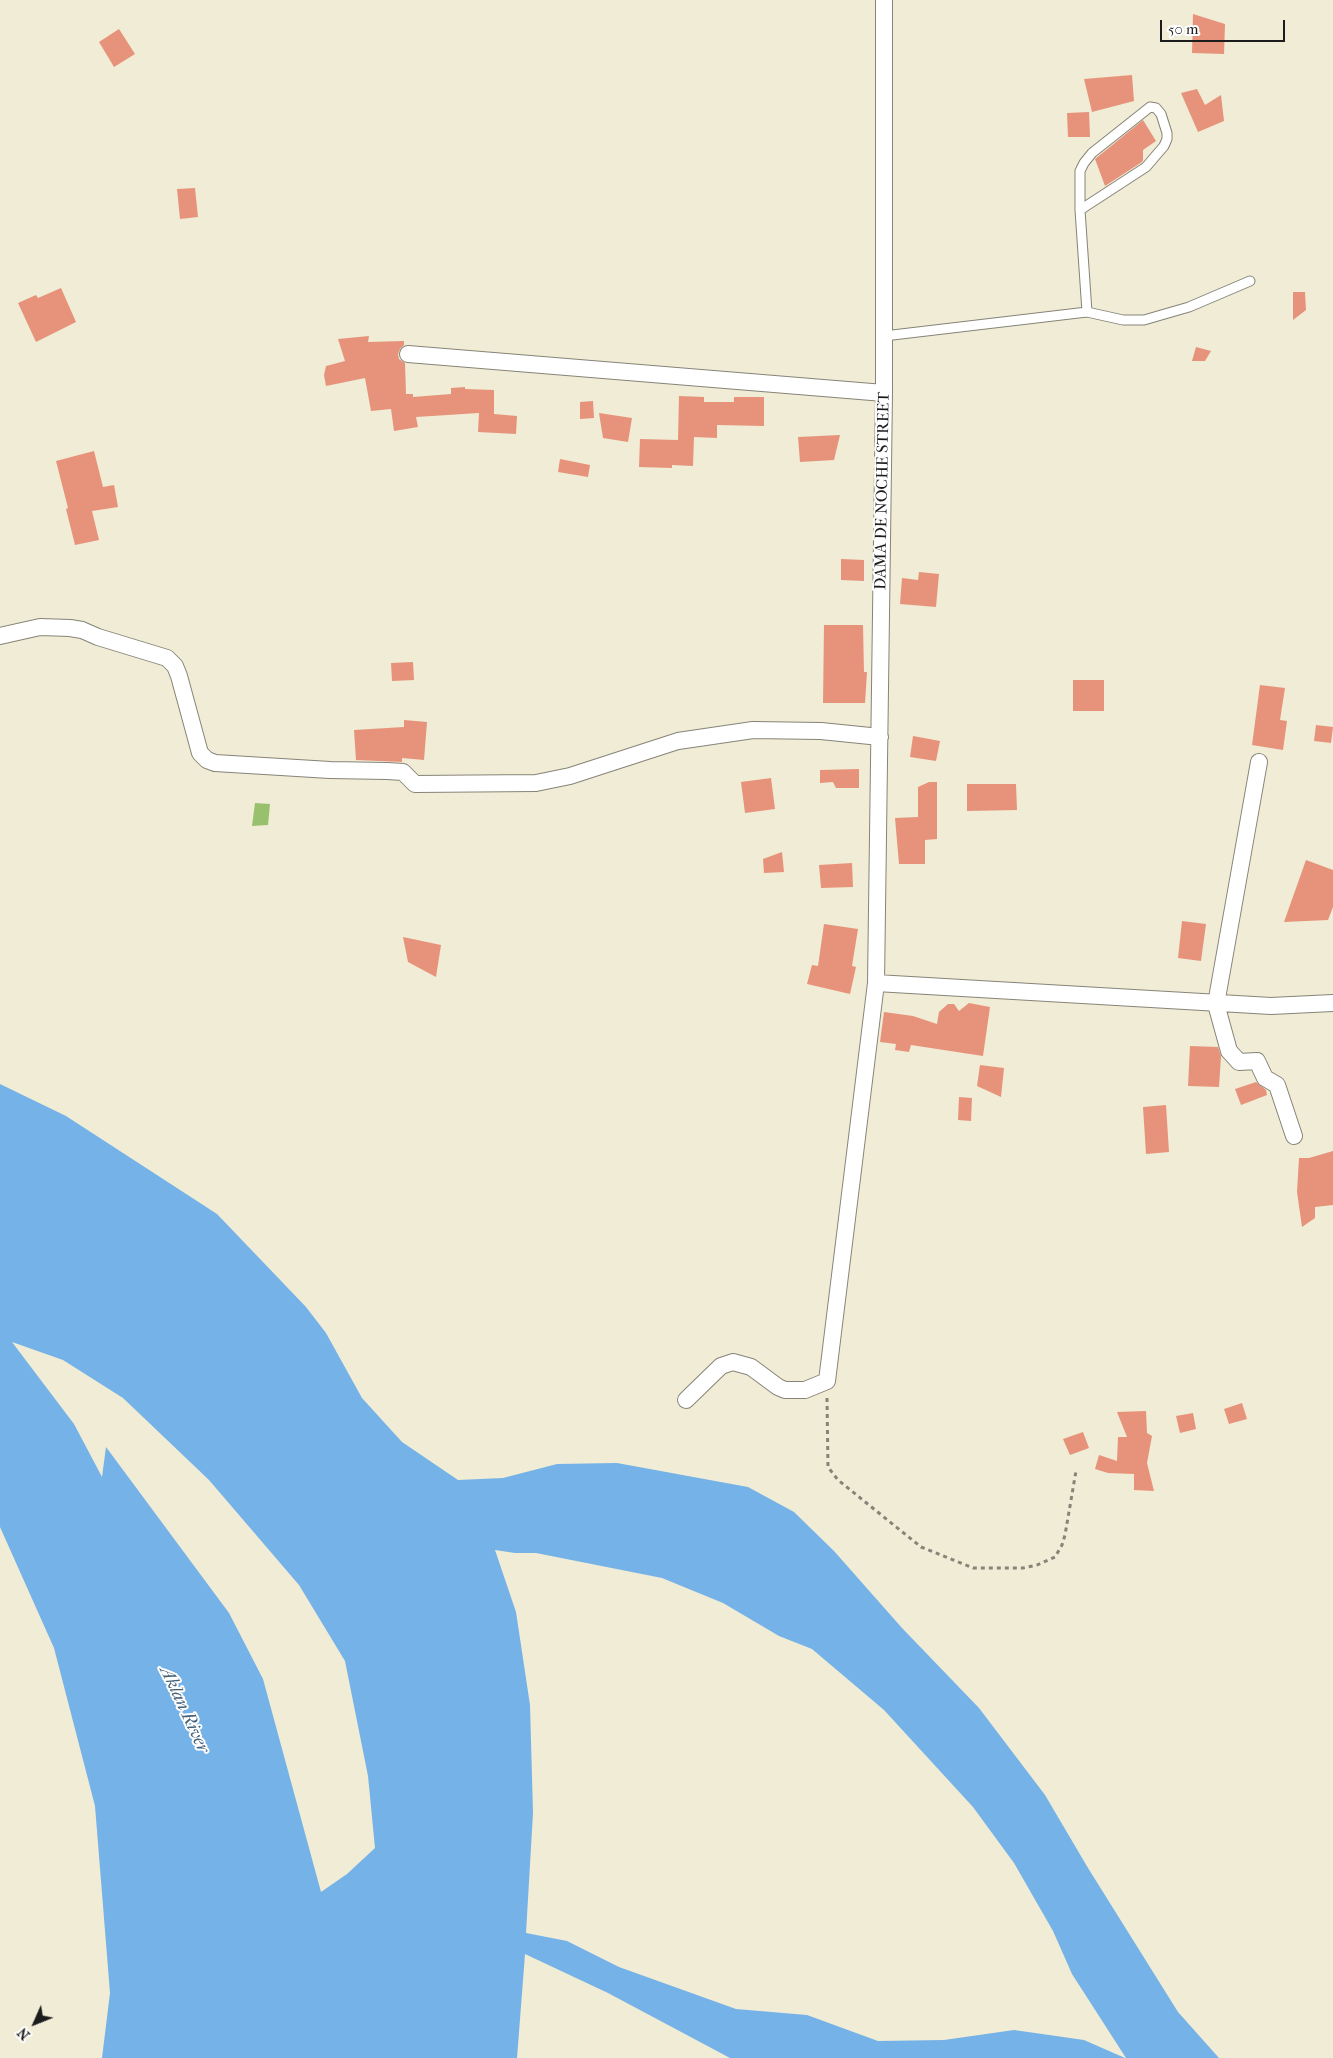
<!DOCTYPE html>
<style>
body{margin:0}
#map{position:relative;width:1333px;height:2058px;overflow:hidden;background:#f0ecd5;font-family:"IM FELL French Canon",serif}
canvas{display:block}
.north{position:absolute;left:10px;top:1998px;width:50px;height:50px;-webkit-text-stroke:4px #fff;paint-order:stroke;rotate:226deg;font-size:14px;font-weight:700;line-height:20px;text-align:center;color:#1c1c1c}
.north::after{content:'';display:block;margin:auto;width:18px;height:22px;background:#1c1c1c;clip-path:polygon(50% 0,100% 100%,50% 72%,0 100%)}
.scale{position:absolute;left:1160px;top:20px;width:125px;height:22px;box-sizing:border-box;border:2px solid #1c1c1c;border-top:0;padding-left:6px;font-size:15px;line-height:18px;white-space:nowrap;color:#1c1c1c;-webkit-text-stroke:4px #fff;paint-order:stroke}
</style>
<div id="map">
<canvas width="1333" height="2058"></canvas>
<div class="north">N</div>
<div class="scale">50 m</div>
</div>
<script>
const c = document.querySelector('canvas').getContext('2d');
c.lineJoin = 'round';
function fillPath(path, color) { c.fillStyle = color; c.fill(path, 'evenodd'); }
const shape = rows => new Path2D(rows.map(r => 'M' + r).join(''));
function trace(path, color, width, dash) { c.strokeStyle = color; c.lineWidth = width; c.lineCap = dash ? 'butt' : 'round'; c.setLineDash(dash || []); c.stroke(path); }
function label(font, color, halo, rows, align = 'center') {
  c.font = font + ' "IM FELL French Canon",serif'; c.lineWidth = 4; c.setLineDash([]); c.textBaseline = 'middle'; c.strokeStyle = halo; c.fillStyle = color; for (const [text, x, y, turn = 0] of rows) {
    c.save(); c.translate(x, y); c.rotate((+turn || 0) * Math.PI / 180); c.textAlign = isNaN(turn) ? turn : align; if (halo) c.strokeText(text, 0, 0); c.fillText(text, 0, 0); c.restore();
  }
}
fillPath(shape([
 [255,803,270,804,268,825,252,826]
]), '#99c16d');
fillPath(shape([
 [0,1084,66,1116,217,1214,306,1307,326,1333,362,1398,402,1442,458,1480,503,1478,557,1464,617,1463,748,1487,794,1512,834,1551,902,1628,979,1708,1045,1795,1088,1868,1178,2012,1219,2058,1126,2058,1072,1974,1053,1931,1014,1863,973,1807,884,1710,812,1649,779,1636,723,1603,662,1578,536,1553,515,1553,495,1550,516,1612,530,1705,533,1813,526,1933,567,1941,619,1967,736,2009,807,2015,878,2041,944,2040,1014,2030,1084,2040,1125,2058,730,2058,608,1993,525,1954,517,2058,102,2058,110,1993,95,1806,54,1648,0,1527],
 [12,1342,63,1360,123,1398,209,1480,299,1585,345,1661,368,1776,375,1848,347,1874,321,1892,263,1679,229,1613,106,1447,102,1477,74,1424]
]), '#75b2e7');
fillPath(shape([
 [1193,14,1225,24,1224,54,1192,53],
 [119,29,135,54,114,67,99,42],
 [1132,75,1134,101,1092,112,1084,79],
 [1197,89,1205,105,1221,95,1224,121,1198,132,1181,93],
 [1089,112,1090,137,1068,137,1067,113],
 [1143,120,1156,141,1143,150,1143,160,1142,162,1105,186,1095,159],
 [195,188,198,217,180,219,177,189],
 [61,288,76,322,36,342,18,303,36,295,38,298],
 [1293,292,1305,292,1306,310,1293,320],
 [369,336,368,342,404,341,404,345,400,349,398,354,399,359,405,363,406,394,413,394,413,397,451,394,451,388,465,387,465,389,494,390,494,414,517,416,516,434,478,432,479,413,416,417,418,427,394,431,391,409,371,411,365,378,326,386,324,375,326,366,345,361,338,339],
 [1196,347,1211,351,1205,361,1192,361],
 [679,396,704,397,704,402,734,402,734,397,764,397,764,426,717,425,717,438,694,437,693,466,672,465,672,468,639,467,640,439,678,440],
 [593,401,594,418,580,419,580,402],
 [599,413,632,418,628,442,603,438],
 [840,435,834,460,800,462,798,437],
 [94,451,103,487,114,485,118,507,92,511,99,540,75,545,66,509,68,508,56,461],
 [560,459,590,465,588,477,558,472],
 [841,559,864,560,864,581,841,580],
 [919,572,939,574,936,607,900,604,902,578,918,580],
 [824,625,863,625,864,672,867,672,865,703,823,703],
 [413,662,414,680,392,681,391,663],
 [1073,680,1104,680,1104,711,1073,711],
 [1260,685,1285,688,1280,720,1287,721,1283,750,1252,745],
 [404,720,427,722,424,760,402,758,402,762,356,760,354,730,404,727],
 [1316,725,1333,727,1331,743,1314,741],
 [913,736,940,741,936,761,910,757],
 [859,769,859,788,836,788,833,782,820,783,820,770],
 [771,778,775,809,745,813,741,782],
 [929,782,937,782,937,839,925,840,925,864,899,864,895,818,918,817,918,787],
 [967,784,1016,784,1017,810,967,811],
 [782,852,784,872,764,873,763,859],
 [1306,860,1333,870,1333,907,1328,920,1284,922],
 [852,863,853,887,821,888,819,865],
 [1182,921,1206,924,1201,961,1178,958],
 [824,924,858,929,852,966,856,967,850,994,807,984,812,965,818,966],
 [403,937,441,945,436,977,408,962],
 [969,1003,990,1007,983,1056,911,1045,909,1052,895,1050,896,1044,880,1042,884,1012,913,1016,937,1024,939,1012,948,1004,954,1004,959,1011],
 [1190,1046,1218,1047,1221,1056,1219,1087,1188,1086],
 [980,1065,1004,1068,1001,1097,977,1086],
 [1256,1082,1266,1090,1267,1095,1241,1105,1235,1089],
 [959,1097,972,1098,971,1121,958,1120],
 [1166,1105,1169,1152,1146,1154,1143,1107],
 [1333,1151,1333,1205,1315,1207,1315,1218,1302,1227,1297,1192,1299,1158,1309,1158],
 [1242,1403,1247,1419,1229,1424,1224,1409],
 [1146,1411,1147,1433,1152,1436,1147,1463,1154,1491,1134,1490,1134,1474,1108,1473,1095,1469,1099,1455,1117,1461,1118,1437,1127,1437,1117,1412],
 [1193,1413,1196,1429,1180,1433,1176,1416],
 [1083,1432,1089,1448,1070,1455,1063,1439]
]), '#e7937b');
const service = shape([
 [1087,312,1123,320,1144,320,1189,307,1250,281],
 [884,336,1087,312,1080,210,1080,171,1084,163,1092,153,1150,107,1156,108,1161,114,1167,133,1167,139,1164,146,1146,167,1080,210]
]);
const minor = shape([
 [408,354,884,393],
 [0,636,40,627,70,628,82,630,98,637,167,658,175,666,179,676,200,753,207,760,215,763,330,770,387,771,403,772,415,784,536,783,570,776,678,741,753,730,821,731,880,737],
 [1259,762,1216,1004,1229,1051,1239,1062,1257,1061,1265,1078,1277,1085,1294,1136],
 [876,983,1271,1006,1333,1003],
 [686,1400,721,1366,733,1362,751,1367,778,1387,785,1390,805,1390,827,1381,876,983,884,393,884,0]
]);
trace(service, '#868478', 11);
trace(minor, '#868478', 18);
trace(shape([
 [827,1398,828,1467,838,1480,921,1547,973,1568,1023,1568,1037,1565,1055,1557,1062,1545,1065,1535,1076,1471]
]), '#868478', 3, [4, 4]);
trace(service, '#fff', 9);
trace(minor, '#fff', 16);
label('16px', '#1c1c1c', '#fff', [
 ["DAMA DE NOCHE STREET",883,491,-89]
]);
label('italic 18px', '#446077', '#fff', [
 ["Aklan River",184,1710,65]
]);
</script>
